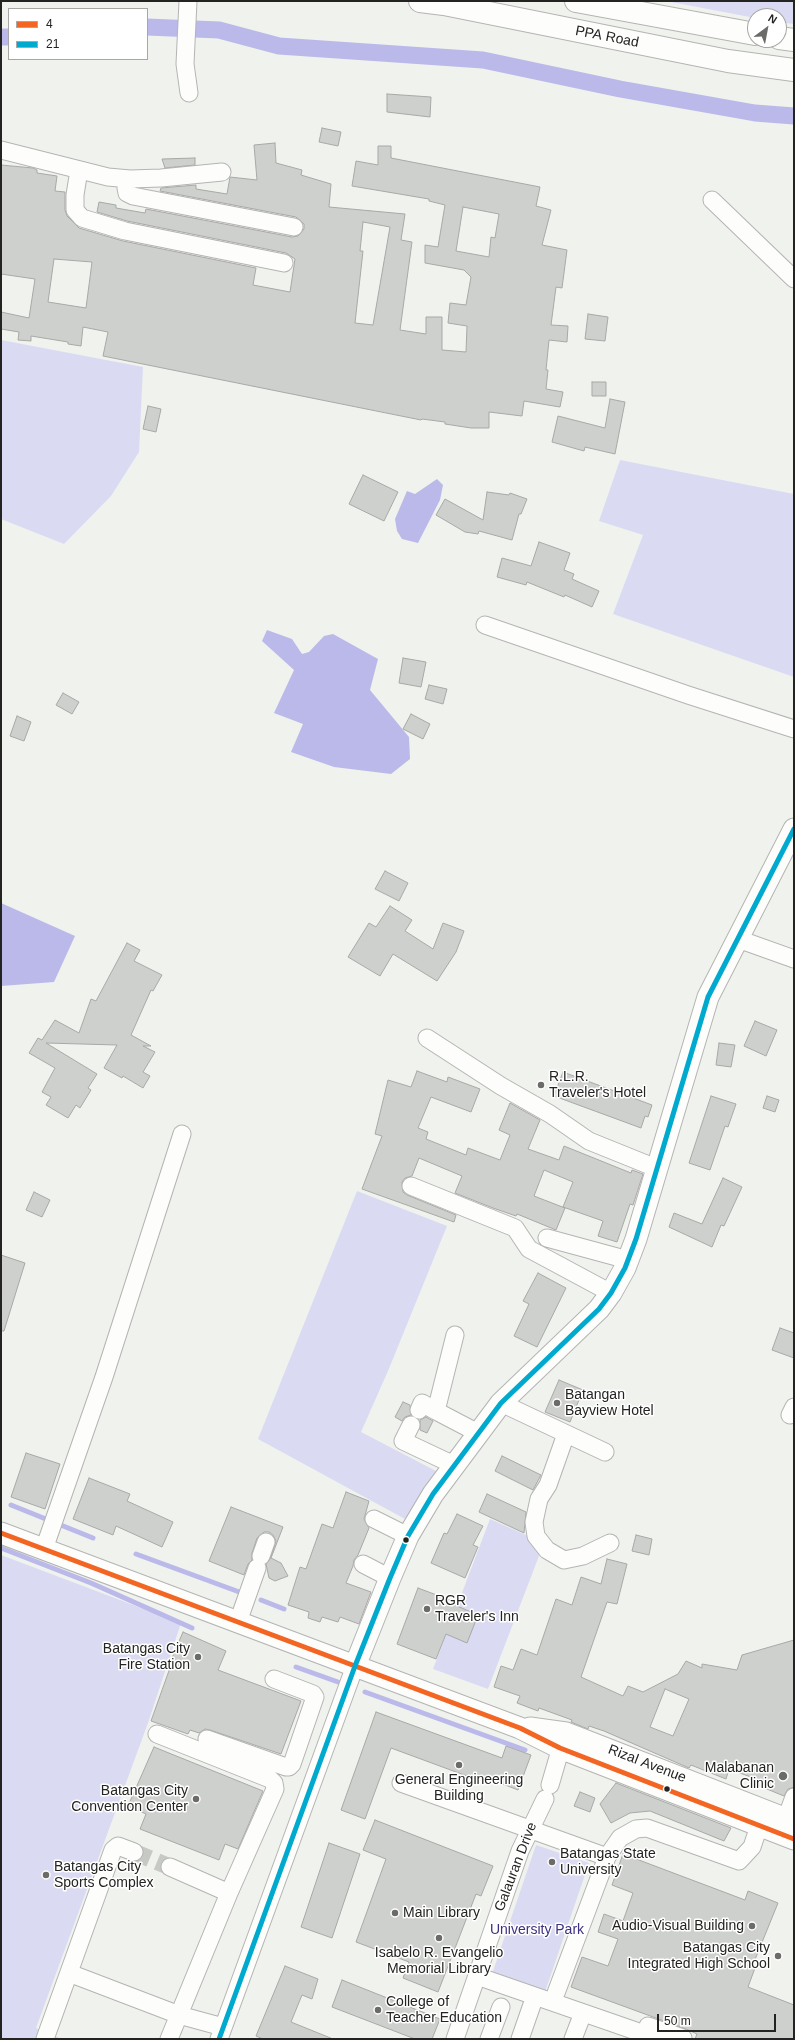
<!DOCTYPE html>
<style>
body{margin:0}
#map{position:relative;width:795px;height:2040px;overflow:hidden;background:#f0f2ee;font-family:Helvetica,sans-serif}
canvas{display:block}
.frame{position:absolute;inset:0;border:2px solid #232321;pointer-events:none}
.legend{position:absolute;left:8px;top:8px;width:140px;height:52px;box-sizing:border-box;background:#fff;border:1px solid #a7a7a6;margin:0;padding:5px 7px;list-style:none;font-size:12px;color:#232321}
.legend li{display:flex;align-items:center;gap:8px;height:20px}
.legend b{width:20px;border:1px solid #a7a7a6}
.north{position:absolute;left:747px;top:8px;width:40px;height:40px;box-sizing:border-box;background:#fff;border:1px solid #a7a7a6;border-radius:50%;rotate:32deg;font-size:11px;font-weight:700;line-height:16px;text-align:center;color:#232321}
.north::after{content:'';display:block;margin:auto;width:14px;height:18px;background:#6b6b69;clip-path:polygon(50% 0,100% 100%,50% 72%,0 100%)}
.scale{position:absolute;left:657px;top:2014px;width:119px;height:18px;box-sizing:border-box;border:2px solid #232321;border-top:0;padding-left:5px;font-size:12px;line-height:14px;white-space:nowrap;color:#232321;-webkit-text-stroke:3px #fff;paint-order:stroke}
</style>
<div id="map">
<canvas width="795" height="2040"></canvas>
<div class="frame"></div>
<ul class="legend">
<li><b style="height:5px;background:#f26522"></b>4</li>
<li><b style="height:5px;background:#00a9ce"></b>21</li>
</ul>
<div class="north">N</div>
<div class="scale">50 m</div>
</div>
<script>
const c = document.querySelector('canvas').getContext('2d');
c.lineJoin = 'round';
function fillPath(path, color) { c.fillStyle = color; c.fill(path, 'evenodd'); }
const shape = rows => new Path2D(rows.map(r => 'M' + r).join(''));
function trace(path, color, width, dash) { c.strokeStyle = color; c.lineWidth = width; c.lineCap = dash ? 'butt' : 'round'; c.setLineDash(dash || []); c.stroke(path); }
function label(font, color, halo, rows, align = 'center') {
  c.font = font + ' Helvetica,sans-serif'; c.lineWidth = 3; c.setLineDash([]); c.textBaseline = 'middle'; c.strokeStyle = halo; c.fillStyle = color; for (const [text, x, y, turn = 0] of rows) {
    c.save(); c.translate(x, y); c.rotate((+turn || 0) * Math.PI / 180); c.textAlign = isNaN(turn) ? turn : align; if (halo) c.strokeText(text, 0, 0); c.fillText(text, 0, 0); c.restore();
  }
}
fillPath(shape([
 [666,1,794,1,794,24,779,22,779,16,755,16,755,18],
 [1,340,143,367,139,452,111,496,64,544,1,519],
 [620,460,794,494,794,677,613,614,643,535,599,521],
 [357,1191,447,1226,388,1371,361,1432,436,1471,405,1519,258,1439],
 [490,1519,544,1543,488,1689,433,1669],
 [1,1555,181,1623,148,1723,36,2028,62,2039,1,2039],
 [536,1845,589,1863,544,1995,491,1977]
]), '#dadbf3');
fillPath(shape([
 [437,479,443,485,440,500,418,543,402,539,397,531,395,519,407,491,415,494],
 [267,630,292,639,302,654,309,652,324,636,333,634,378,659,370,690,409,737,410,759,391,774,334,767,291,752,303,724,274,713,294,670,262,641],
 [1,903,75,936,54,982,1,986]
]), '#bbb9e9');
trace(shape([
 [11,1505,93,1538],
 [1,1548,91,1583,192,1628],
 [136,1554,242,1593],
 [261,1600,284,1609],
 [296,1667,338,1682],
 [365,1692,525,1750]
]), '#bbb9e9', 5);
trace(shape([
 [147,27,219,30,279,46,483,60,620,89,755,113,794,116],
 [1,37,9,37]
]), '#bbb9e9', 17);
const building = shape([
 [387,94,431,97,430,117,387,112,387,94],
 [322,128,341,132,338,146,319,142,322,128],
 [275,143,276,163,302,170,301,175,331,184,329,207,405,214,401,240,412,242,400,330,426,334,426,317,442,317,442,350,466,352,467,326,448,323,450,303,466,305,471,277,464,270,425,263,425,245,438,247,445,205,429,201,429,199,352,186,356,161,378,165,378,146,391,146,391,158,540,187,536,206,551,210,542,245,567,250,562,288,556,287,551,325,568,326,567,342,549,340,546,370,548,370,546,389,563,392,560,407,524,401,522,416,489,412,489,428,471,428,445,424,445,422,422,419,421,420,103,356,108,332,83,327,81,346,68,344,68,342,31,336,31,341,18,340,19,332,1,329,1,312,29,318,35,279,1,274,1,165,33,168,37,170,37,173,57,176,55,191,65,192,65,210,67,216,79,228,123,241,256,268,253,285,290,292,295,259,286,253,127,221,97,212,99,202,116,205,116,208,145,213,146,209,292,237,298,236,304,229,304,224,296,217,160,191,161,188,196,185,196,189,227,194,230,177,257,180,254,145,275,143],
 [463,207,499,214,495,238,491,237,489,257,456,251,463,207],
 [363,222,390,227,373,325,355,323,363,251,360,251,363,222],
 [54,259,92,262,86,308,48,302,54,259],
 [195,158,195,165,165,168,162,159,195,158],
 [588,314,608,317,605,341,585,339,588,314],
 [592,382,606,382,606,396,592,396,592,382],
 [610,399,625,402,615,454,585,447,584,451,552,442,558,416,605,428,610,399],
 [148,406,161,409,156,432,143,429,148,406],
 [363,475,398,492,384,521,349,504,363,475],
 [487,492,509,495,510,493,527,499,521,514,519,514,512,540,479,531,478,534,465,532,436,515,445,499,483,520,487,492],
 [539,542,570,553,564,570,574,574,572,579,599,591,592,607,565,595,564,597,527,582,526,585,497,577,502,558,531,566,539,542],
 [403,658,426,662,421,687,399,683,403,658],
 [429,685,447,689,443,704,425,699,429,685],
 [63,693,79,702,72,714,56,705,63,693],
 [411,714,430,724,423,739,403,729,411,714],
 [17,716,31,722,24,741,10,736,17,716],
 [385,871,408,883,399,901,375,889,385,871],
 [390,906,412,920,405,931,433,949,443,923,464,931,456,952,437,981,393,954,380,976,348,957,369,923,376,927,390,906],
 [127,943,140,950,134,961,162,975,153,991,151,990,131,1035,151,1046,143,1046,155,1052,143,1072,150,1076,143,1088,123,1076,122,1078,104,1068,117,1045,46,1043,97,1074,88,1088,91,1090,80,1108,76,1105,68,1118,46,1105,51,1097,42,1092,55,1068,29,1053,38,1038,42,1040,55,1020,79,1033,91,999,96,1001,127,943],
 [755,1021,777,1030,766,1056,744,1046,755,1021],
 [719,1043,735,1045,731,1067,716,1065,719,1043],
 [417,1071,447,1082,448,1077,480,1089,471,1112,431,1097,418,1128,428,1132,426,1139,466,1155,468,1148,500,1160,510,1135,499,1130,510,1103,540,1120,528,1149,559,1160,564,1146,631,1173,632,1170,643,1174,633,1205,630,1204,617,1242,598,1236,603,1221,563,1207,573,1182,544,1170,534,1196,565,1208,556,1230,517,1214,516,1216,493,1208,455,1193,462,1176,419,1158,412,1176,405,1178,402,1182,403,1192,407,1195,456,1215,454,1222,362,1189,382,1136,375,1134,388,1080,411,1087,417,1071],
 [563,1072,652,1105,648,1117,645,1116,641,1128,554,1096,563,1072],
 [711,1096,736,1104,728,1127,725,1126,710,1170,689,1163,711,1096],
 [767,1096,779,1100,775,1112,763,1108,767,1096],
 [723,1178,742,1187,724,1226,721,1225,712,1247,669,1227,674,1213,702,1224,723,1178],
 [34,1192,50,1200,42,1217,26,1210,34,1192],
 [1,1255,25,1263,4,1331,1,1331,1,1255],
 [538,1273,566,1288,537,1347,514,1336,529,1304,523,1301,538,1273],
 [780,1328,794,1333,794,1358,772,1350,780,1328],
 [559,1380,583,1390,570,1422,545,1412,559,1380],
 [403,1402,410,1405,411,1415,405,1417,402,1421,395,1417,403,1402],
 [426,1417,433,1421,427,1433,420,1430,420,1420,426,1417],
 [26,1453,60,1464,45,1509,11,1497,26,1453],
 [502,1456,541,1475,533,1490,495,1471,502,1456],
 [89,1478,130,1494,127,1501,173,1522,162,1547,116,1526,113,1535,73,1519,89,1478],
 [346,1492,369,1501,364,1519,369,1528,358,1555,354,1560,353,1566,346,1583,371,1592,359,1624,340,1617,338,1622,322,1617,320,1622,308,1618,309,1612,288,1605,300,1567,306,1569,322,1524,333,1528,346,1492],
 [487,1494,526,1512,524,1533,479,1512,487,1494],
 [231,1507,283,1527,271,1558,281,1563,288,1576,275,1581,269,1578,266,1564,270,1559,276,1541,273,1535,269,1532,264,1532,257,1538,252,1553,252,1560,248,1564,244,1575,209,1561,231,1507],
 [457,1514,483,1526,473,1545,478,1547,465,1578,431,1563,444,1533,447,1534,457,1514],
 [636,1535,652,1539,649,1555,632,1551,636,1535],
 [607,1559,627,1564,617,1604,607,1602,581,1677,623,1696,628,1686,643,1692,678,1674,686,1661,702,1668,702,1664,737,1670,742,1655,794,1640,794,1787,788,1789,784,1796,757,1785,759,1780,729,1769,726,1779,691,1765,689,1768,604,1731,589,1726,588,1729,571,1722,572,1720,539,1708,538,1711,517,1703,520,1696,494,1687,501,1666,513,1670,521,1649,537,1655,556,1599,572,1605,581,1577,601,1584,607,1559],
 [665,1689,689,1699,673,1736,650,1727,665,1689],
 [418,1588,458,1603,457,1606,478,1615,467,1643,446,1634,436,1659,397,1644,418,1588],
 [183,1632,226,1651,218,1670,301,1701,281,1754,210,1730,205,1729,199,1733,190,1730,188,1734,151,1721,171,1665,169,1665,183,1632],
 [376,1712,502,1758,506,1746,531,1755,518,1790,477,1774,475,1779,391,1748,365,1819,341,1810,376,1712],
 [154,1747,263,1791,238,1849,225,1844,219,1860,140,1829,146,1814,128,1806,154,1747],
 [616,1783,731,1828,724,1841,650,1811,630,1813,611,1823,600,1804,616,1783],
 [580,1792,595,1798,590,1812,574,1806,580,1792],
 [375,1820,493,1866,481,1896,476,1894,438,1992,403,1978,409,1962,356,1942,386,1859,363,1850,375,1820],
 [329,1843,360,1854,332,1938,301,1927,329,1843],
 [623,1854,745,1900,748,1891,778,1903,752,1967,755,1968,748,1987,794,2005,794,2039,695,2039,697,2034,686,2029,571,1987,582,1957,608,1966,618,1939,598,1932,604,1914,623,1921,633,1893,612,1885,623,1854],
 [285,1966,318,1979,312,1999,302,1995,291,2022,333,2039,263,2039,256,2036,285,1966],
 [342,1980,440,2019,432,2039,415,2039,332,2007,342,1980]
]);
fillPath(building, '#ced0cd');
trace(building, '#a8a9a7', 1);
trace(shape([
 [134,1852,170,1867]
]), '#c7c9c5', 17, [17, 8]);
const minor = shape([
 [188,1,185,64,189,93],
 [1,150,108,177,130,179,161,178,222,172],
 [79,170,75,195,75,210,82,218,125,231,284,263],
 [130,179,126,188,127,193,133,196,294,227],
 [712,200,794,279],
 [485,625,688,695,794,729],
 [738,939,794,959],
 [427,1038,501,1086,550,1114,589,1141,656,1168],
 [411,1186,515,1228,529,1249,611,1293],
 [547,1238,628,1260],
 [455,1335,436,1411,478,1433],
 [501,1403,605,1452],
 [419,1410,422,1403,436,1411],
 [790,1415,794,1407],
 [411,1425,403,1441,454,1465],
 [566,1434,548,1485,539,1499,534,1522,536,1536,547,1550,564,1560,583,1556,610,1543],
 [374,1519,408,1536],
 [44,1549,104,1377,182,1134],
 [261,1556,266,1542],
 [363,1564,390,1578],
 [238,1622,257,1568],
 [157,1734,270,1779,274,1783,275,1789,229,1893],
 [207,1739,286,1767,289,1767,292,1764,315,1697,313,1694,274,1679],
 [401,1783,607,1857],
 [550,1785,564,1737],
 [782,1830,794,1797],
 [69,1973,179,2015,223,2027],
 [477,1976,659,2039],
 [556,1993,607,1857,620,1838,636,1829,647,1828,739,1861,752,1847,759,1826],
 [648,2026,683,2038],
 [45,2039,113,1850,118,1846,134,1852],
 [169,2039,229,1893,170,1867],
 [219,2039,355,1666],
 [455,2039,520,1851,545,1799],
 [489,2039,501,2007],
 [520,2039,535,1996],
 [573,2039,583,2013]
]);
const major = shape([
 [1,1533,520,1728,560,1748,794,1839],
 [355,1666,390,1578,408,1536,433,1494,501,1403,599,1309,611,1293,625,1268,636,1239,708,997,794,829],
 [530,1728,566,1733,794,1822]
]);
const highway = shape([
 [420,1,444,4,728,61,794,70],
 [576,1,755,34],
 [779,38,794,40]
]);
trace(minor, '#b4b5b3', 19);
trace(major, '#b4b5b3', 23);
trace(highway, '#b4b5b3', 24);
trace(minor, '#fdfdfc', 17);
trace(major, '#fdfdfc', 21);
trace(highway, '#fdfdfc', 22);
trace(shape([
 [1,1533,520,1728,560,1748,794,1839]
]), '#f26522', 5);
trace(shape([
 [219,2039,355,1666,390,1578,408,1536,433,1494,501,1403,599,1309,611,1293,625,1268,636,1239,708,997,794,829]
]), '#00a9ce', 5);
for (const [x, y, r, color] of [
 [541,1085,4,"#6b6b69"],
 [557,1403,4,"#6b6b69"],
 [406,1540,3.5,"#232321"],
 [427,1609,4,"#6b6b69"],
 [198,1657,4,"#6b6b69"],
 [459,1765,4,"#6b6b69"],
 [783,1776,5,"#6b6b69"],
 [667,1789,3.5,"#232321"],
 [196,1799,4,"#6b6b69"],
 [552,1862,4,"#6b6b69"],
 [46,1875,4,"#6b6b69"],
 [395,1913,4,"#6b6b69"],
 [752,1926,4,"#6b6b69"],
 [439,1938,4,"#6b6b69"],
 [778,1956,4,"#6b6b69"],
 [378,2010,4,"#6b6b69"]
]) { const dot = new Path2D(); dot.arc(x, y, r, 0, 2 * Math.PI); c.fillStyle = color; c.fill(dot); trace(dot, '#fff', 1.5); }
label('14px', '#232321', '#fff', [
 ["PPA Road",607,37,11],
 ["Rizal Avenue",647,1764,21],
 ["Galauran Drive",516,1867,-69]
]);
label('14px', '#232321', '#fff', [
 ["R.L.R.",549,1077],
 ["Traveler's Hotel",549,1093],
 ["Batangan",565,1395],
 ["Bayview Hotel",565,1411],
 ["RGR",435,1601],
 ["Traveler's Inn",435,1617],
 ["Batangas City",190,1649,"right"],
 ["Fire Station",190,1665,"right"],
 ["Malabanan",774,1768,"right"],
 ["Clinic",774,1784,"right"],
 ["General Engineering",459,1780,"center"],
 ["Building",459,1796,"center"],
 ["Batangas City",188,1791,"right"],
 ["Convention Center",188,1807,"right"],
 ["Batangas State",560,1854],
 ["University",560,1870],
 ["Batangas City",54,1867],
 ["Sports Complex",54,1883],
 ["Main Library",403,1913],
 ["Audio-Visual Building",744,1926,"right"],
 ["Batangas City",770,1948,"right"],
 ["Integrated High School",770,1964,"right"],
 ["Isabelo R. Evangelio",439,1953,"center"],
 ["Memorial Library",439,1969,"center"],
 ["College of",386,2002],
 ["Teacher Education",386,2018]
], 'left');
label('14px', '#3c3080', '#fff', [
 ["University Park",537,1930]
]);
</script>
